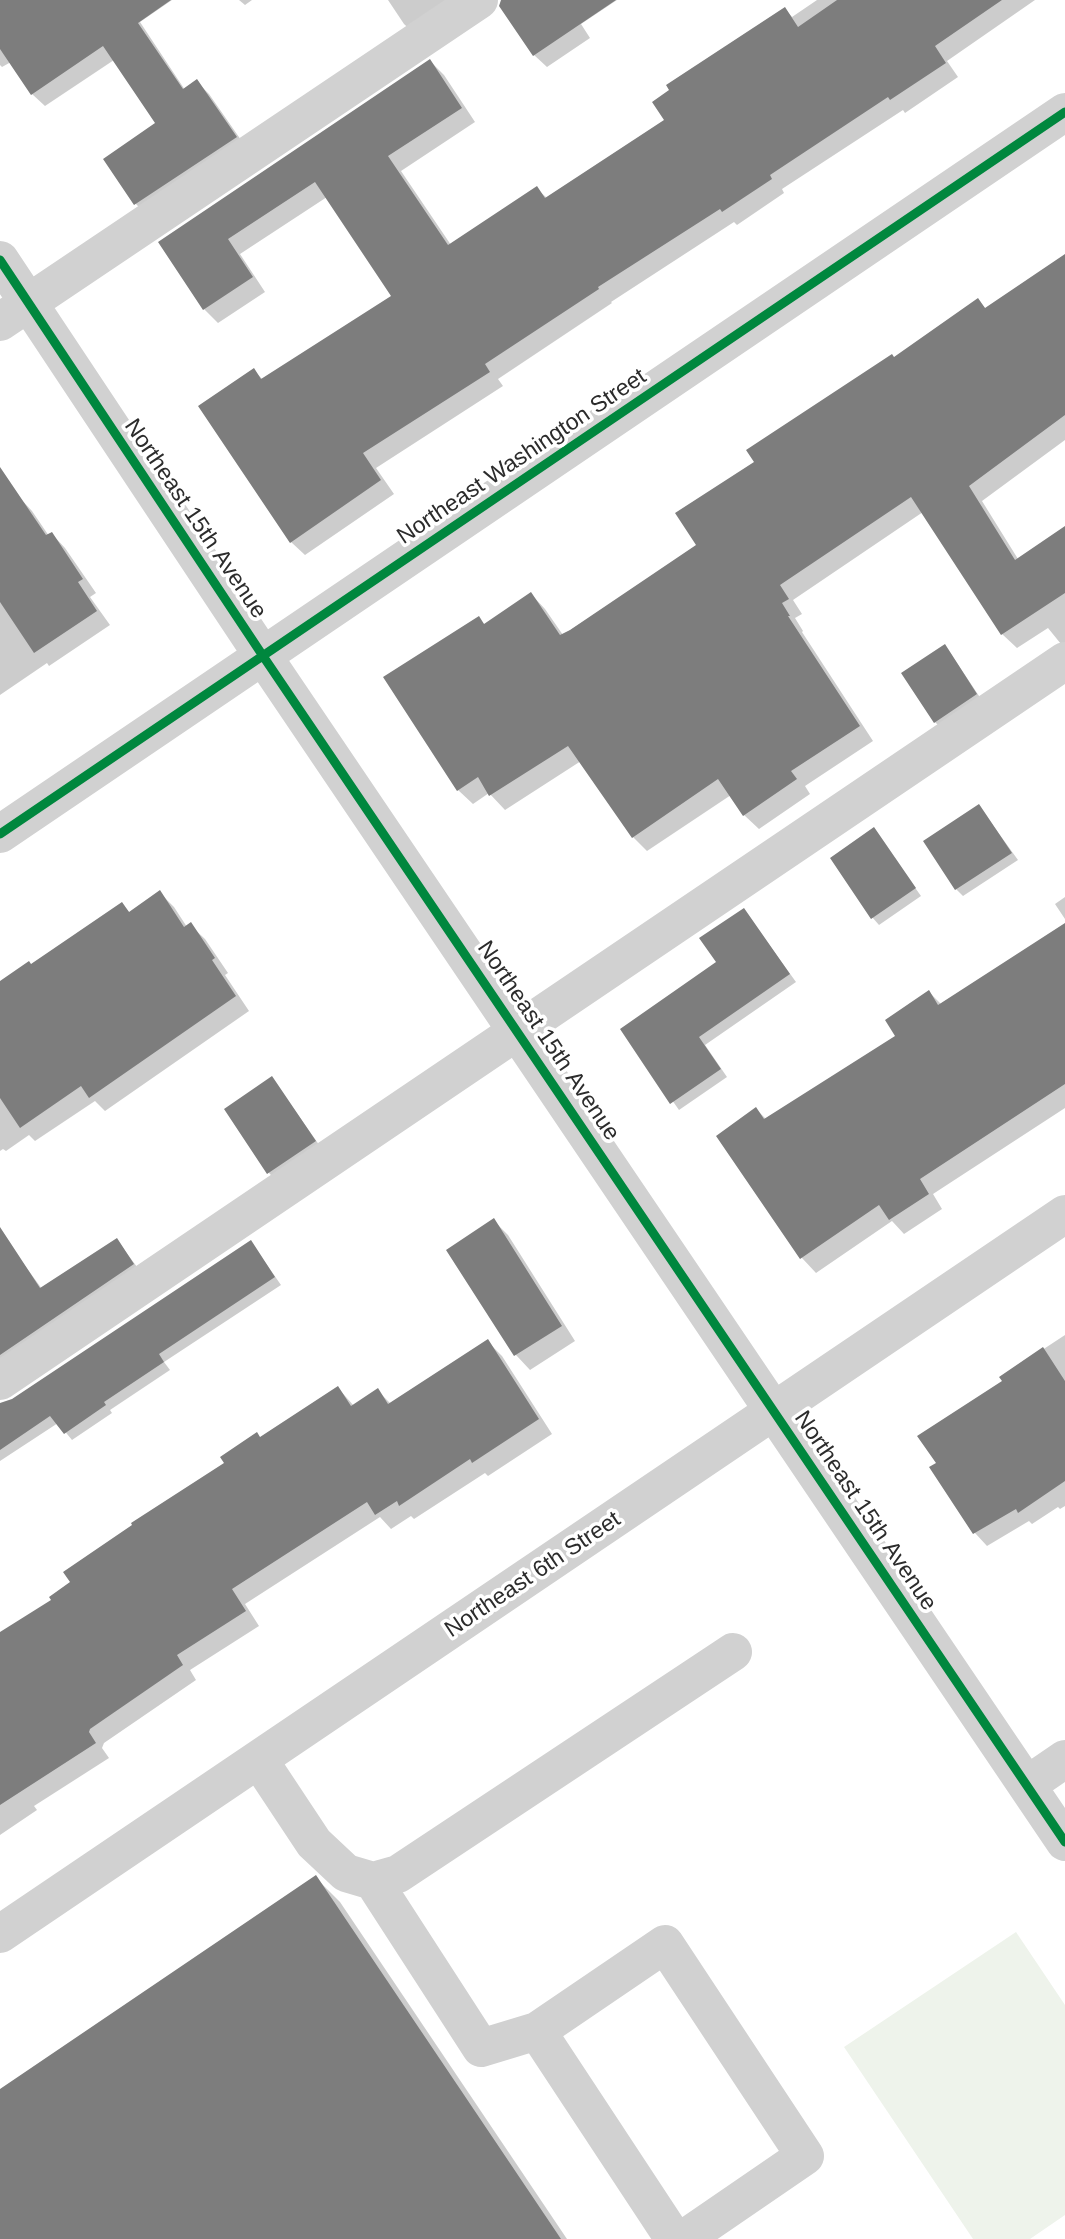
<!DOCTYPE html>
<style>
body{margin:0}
canvas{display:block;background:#fff}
</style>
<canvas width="1065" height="2239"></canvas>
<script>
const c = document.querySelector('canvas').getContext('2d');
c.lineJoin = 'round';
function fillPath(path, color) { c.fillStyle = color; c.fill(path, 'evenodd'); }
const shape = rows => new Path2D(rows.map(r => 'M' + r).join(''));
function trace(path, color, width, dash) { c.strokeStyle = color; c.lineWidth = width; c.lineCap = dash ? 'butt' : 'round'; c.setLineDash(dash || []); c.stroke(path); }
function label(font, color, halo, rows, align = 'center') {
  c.font = font + ' Helvetica,sans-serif'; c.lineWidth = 7; c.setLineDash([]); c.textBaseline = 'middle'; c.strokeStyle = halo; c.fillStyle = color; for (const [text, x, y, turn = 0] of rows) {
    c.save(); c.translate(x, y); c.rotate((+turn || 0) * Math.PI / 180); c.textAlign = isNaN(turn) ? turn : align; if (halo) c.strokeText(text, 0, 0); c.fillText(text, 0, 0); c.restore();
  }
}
fillPath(shape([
 [1016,1932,1065,2005,1065,2215,1030,2239,973,2239,844,2047]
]), '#eef3eb');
fillPath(shape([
 [0,0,172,0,140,22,185,90,197,82,209,94,248,150,148,217,136,204,105,160,157,124,114,60,45,106,32,94,11,62,2,67,0,65],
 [239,0,252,0,245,5],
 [388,0,470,0,417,36,404,24],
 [502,0,617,0,581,24,590,38,547,67,534,55],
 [817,0,1035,0,947,61,958,77,905,113,903,110,782,189,784,193,737,225,734,222,611,302,612,303,498,379,503,386,376,468,394,494,305,555,291,542,254,370,263,380,394,297,327,197,240,254,265,292,218,323,204,309,161,243,430,61,444,75,475,122,401,171,451,245,537,189,547,198,667,121,785,9,792,17],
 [1065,259,1065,440,982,501,1018,559,1065,528,1065,649,1048,628,1017,648,1002,634,923,512,793,600,802,614,795,618,803,631,802,632,873,741,805,786,810,794,759,829,744,815,731,795,647,851,633,837,581,761,505,810,489,793,473,804,458,790,478,618,485,625,531,594,545,609,563,635,698,546,756,462,894,359,978,301,987,310],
 [19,497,32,511,49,536,52,534,65,548,96,593,90,597,110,625,49,666,47,663,0,695,0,510],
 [944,647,951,654,983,702,942,729,935,722],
 [979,806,1018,860,963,896,956,889],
 [874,830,921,896,879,925,872,917],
 [160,893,174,907,187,927,190,925,205,939,228,973,225,975,249,1011,105,1111,95,1101,35,1141,29,1135,6,1151,3,1149,0,1151,0,982,31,966,122,904,130,913],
 [1065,897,1065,919,1055,904],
 [744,910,796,982,705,1045,727,1077,679,1110,622,1029,718,962],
 [1065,925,1065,1108,933,1194,942,1209,904,1234,892,1221,816,1273,802,1258,718,1136,756,1109,767,1120,898,1036,929,992,942,1005],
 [272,1078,322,1149,276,1180,269,1173],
 [494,1221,508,1235,575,1341,530,1370,516,1355,448,1250],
 [117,1240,140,1271,0,1366,0,1262,15,1252,42,1289],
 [251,1242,281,1285,164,1362,170,1370,110,1410,112,1413,72,1440,58,1423,0,1461,0,1404,13,1401],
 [1065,1335,1065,1506,1060,1509,1058,1507,1032,1524,1029,1521,987,1546,975,1533,932,1468,938,1464,1004,1382,1001,1377],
 [488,1342,502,1356,552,1434,488,1476,485,1473,414,1519,411,1516,391,1529,380,1517,245,1604,259,1626,190,1670,196,1680,104,1743,102,1748,109,1758,34,1806,37,1810,0,1835,0,1634,53,1600,226,1463,338,1388,354,1406,378,1391,391,1404],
 [316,1878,340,1902,567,2239,0,2239,0,2091]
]), '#0003');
fillPath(shape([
 [0,0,171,0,138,23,183,89,197,79,237,137,134,205,103,159,155,123,103,46,31,95,0,49],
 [501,0,616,0,533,56,499,6],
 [837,0,1002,0,935,46,946,63,890,100,888,97,770,175,772,179,722,212,720,209,598,287,599,289,485,364,490,372,363,453,381,480,290,543,198,406,254,368,261,379,391,296,315,182,228,239,253,277,203,310,158,242,430,59,462,108,388,156,448,245,537,186,545,198,664,120,652,102,669,90,666,85,785,7,798,27],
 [1065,254,1065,415,969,486,1015,560,1065,526,1065,593,1001,635,911,497,780,585,789,599,782,603,790,616,788,616,860,726,791,771,797,779,743,816,718,779,632,838,568,746,489,796,478,777,457,791,383,677,479,616,484,624,531,592,560,635,570,630,696,545,675,513,754,462,746,450,892,354,894,357,978,298,985,308],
 [0,467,46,535,52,532,83,579,78,582,97,611,34,653,0,602],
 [945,644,977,694,934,723,901,673],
 [979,804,1012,853,955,890,923,841],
 [874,827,916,888,871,919,830,858],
 [160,890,184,927,191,922,215,958,212,960,236,996,89,1098,81,1086,20,1128,0,1098,0,981,29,961,31,964,122,902,129,912],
 [744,908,790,974,699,1037,721,1069,670,1104,620,1029,716,962,699,938],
 [1065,923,1065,1084,920,1179,929,1194,889,1220,879,1205,800,1259,716,1136,756,1107,764,1119,895,1036,885,1020,929,990,938,1005],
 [272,1076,316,1141,267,1174,224,1109],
 [494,1218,562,1326,514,1356,446,1250],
 [0,1227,40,1288,117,1238,134,1264,0,1355],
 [251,1240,275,1277,159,1354,164,1362,104,1402,106,1405,64,1434,50,1416,0,1450,0,1403,12,1399],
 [488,1339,539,1419,472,1463,470,1459,399,1506,397,1501,375,1515,367,1502,232,1589,246,1611,177,1655,183,1665,90,1729,89,1732,96,1743,0,1805,0,1632,51,1600,49,1597,70,1582,63,1572,132,1525,131,1523,224,1463,220,1457,257,1432,260,1437,338,1386,351,1406,378,1388,388,1404],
 [1043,1347,1065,1381,1065,1481,1018,1513,1016,1509,973,1534,929,1467,936,1463,917,1436,1002,1381,999,1377],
 [316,1875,561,2239,0,2239,0,2089]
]), '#7d7d7d');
trace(shape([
 [0,260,263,656,1065,1842],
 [0,322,479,0],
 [0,834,1065,112],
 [0,1381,1065,661],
 [259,1760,314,1843,346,1873,373,1881,398,1874,733,1652],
 [1027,1785,1065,1759],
 [373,1881,481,2048,537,2031,665,1944,805,2156,684,2239],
 [0,1934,1065,1214],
 [537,2031,674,2239]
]), '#d1d1d1', 38);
trace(shape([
 [0,260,263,656,1065,1842],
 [0,834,1065,112]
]), '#00873e', 9);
label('23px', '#2c2c2c', '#fff', [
 ["Northeast Washington Street",522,457,-34],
 ["Northeast 15th Avenue",195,519,56],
 ["Northeast 15th Avenue",548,1041,56],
 ["Northeast 15th Avenue",865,1511,56],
 ["Northeast 6th Street",533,1575,-34]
]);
</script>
